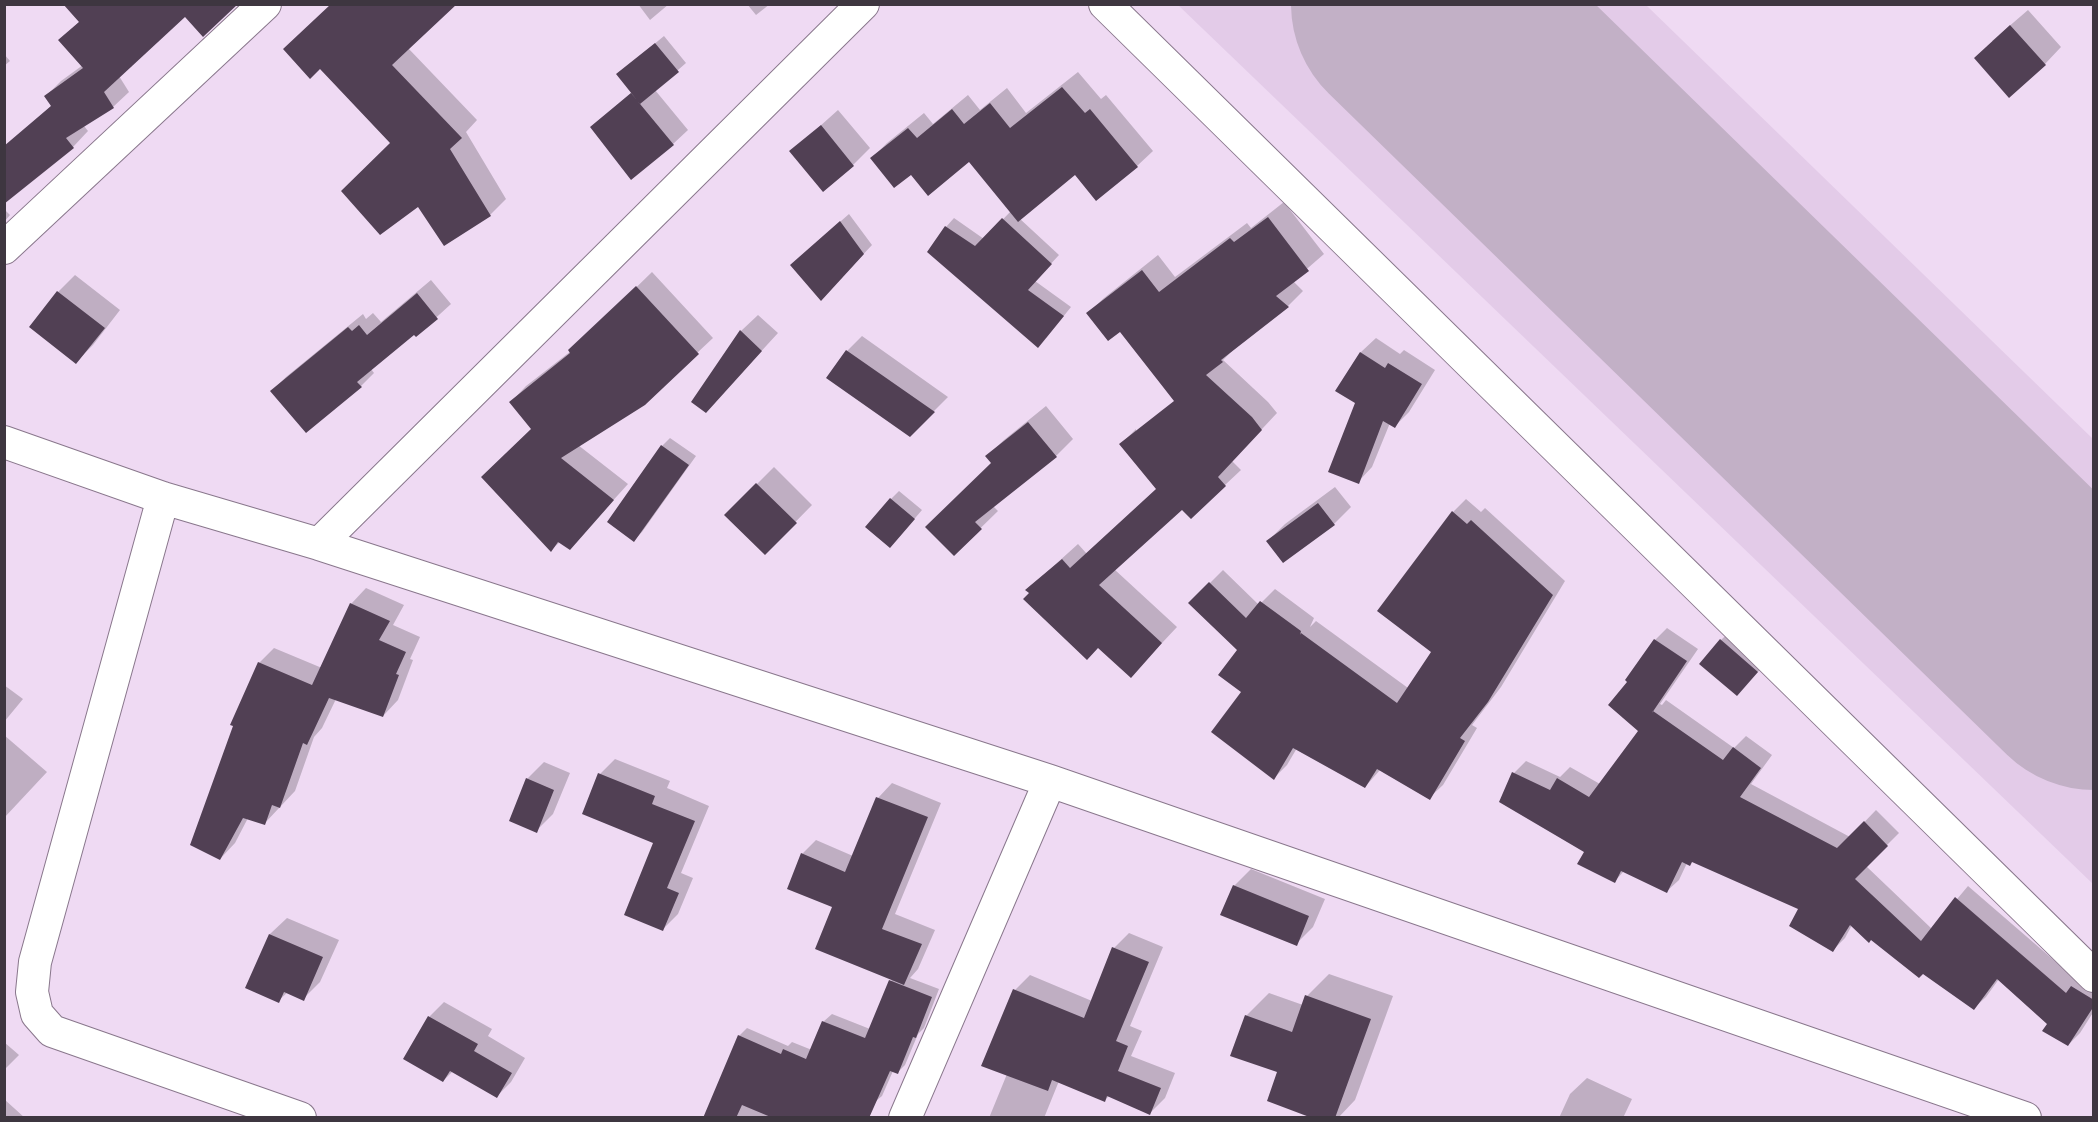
<!DOCTYPE html>
<style>
body{margin:0}
#map{position:relative;width:2098px;height:1122px;overflow:hidden;background:#efdaf3;font-family:"Crimson Pro",serif}
canvas{display:block}
.frame{position:absolute;inset:0;border:6px solid #3e3640;pointer-events:none}
</style>
<div id="map">
<canvas width="2098" height="1122"></canvas>
<div class="frame"></div>
</div>
<script>
const c = document.querySelector('canvas').getContext('2d');
c.lineJoin = 'round';
function fillPath(path, color) { c.fillStyle = color; c.fill(path, 'evenodd'); }
const shape = rows => new Path2D(rows.map(r => 'M' + r).join(''));
function trace(path, color, width, dash) { c.strokeStyle = color; c.lineWidth = width; c.lineCap = dash ? 'butt' : 'round'; c.setLineDash(dash || []); c.stroke(path); }
fillPath(shape([
 [1178,5,1646,5,2093,439,2093,884]
]), '#e3cbe8');
fillPath(shape([
 [360,4,408,48,477,120,466,132,506,199,490,215,392,143],
 [638,4,669,4,650,20],
 [747,4,770,4,756,15],
 [2028,10,2061,47,2045,64,1992,41],
 [185,15,119,76,129,92,113,107,84,126,88,131,73,147,4,203,30,126,52,105,46,96,61,81,83,65,60,40,80,21],
 [664,36,686,63,655,90,688,130,673,144,592,127,632,92,618,74],
 [4,54,10,61,4,66],
 [1078,72,1101,99,1106,95,1153,151,1137,166,1075,173,1019,218,1059,255,1035,281,1071,307,1046,338,929,252,946,227,954,218,984,239,1011,211,969,160,911,173,872,158,887,143,924,113,933,124,968,95,980,110,1007,88,1026,113],
 [838,110,870,148,853,165,791,152],
 [1284,202,1324,254,1293,281,1303,291,1288,306,1238,345,1223,360,1268,402,1277,413,1232,461,1241,470,1225,485,1182,508,1114,569,1177,627,1146,660,1099,646,1027,590,1078,544,1087,554,1157,489,1121,444,1136,429,1136,433,1181,398,1120,330,1088,313,1104,298,1158,255,1175,277,1247,223,1251,228],
 [4,209,10,215,4,222],
 [849,214,872,245,829,291,800,257],
 [652,272,713,338,697,353,578,445,628,484,570,548,560,542,551,550,533,429,511,402,526,386,571,351],
 [75,275,120,310,93,345,76,362,31,327,58,292],
 [431,280,451,304,417,335,414,333,371,369,374,373,361,386,272,391,286,377,363,314,366,319,373,313,381,322],
 [758,315,778,333,722,394,741,331],
 [862,336,948,397,910,435,847,351],
 [1376,338,1400,354,1404,350,1435,370,1409,412,1395,426,1390,423,1372,467,1358,482,1357,403,1337,390,1361,352],
 [1046,406,1073,439,1056,456,993,506,998,511,954,554,993,463,987,456,1004,440],
 [670,438,696,456,642,532,634,540,662,446],
 [774,467,812,505,765,553,726,515],
 [1335,487,1351,507,1334,524,1268,541,1285,524],
 [899,491,922,510,898,538,891,499],
 [1466,499,1481,512,1485,508,1565,581,1501,687,1472,725,1477,728,1443,785,1429,798,1380,770,1365,787,1297,748,1287,765,1274,778,1243,692,1239,650,1190,603,1223,570,1259,605,1275,589,1314,618,1310,627,1316,621,1408,688,1433,651,1379,611,1453,512],
 [366,588,404,605,393,625,420,637,410,659,413,660,398,700,383,716,336,699,322,728,314,737,295,791,264,824,248,818,235,843,220,859,259,663,274,648,322,668,351,604],
 [1738,624,1774,655,1737,694,1721,640],
 [1667,628,1698,649,1660,704,1662,705,1666,700,1734,748,1746,736,1772,755,1751,784,1850,837,1876,810,1899,833,1866,866,1932,929,1968,886,2078,981,2094,981,2094,1011,2080,1033,2068,1045,2048,1024,1999,979,1986,997,1974,1008,1852,925,1845,938,1833,950,1801,909,1693,861,1687,863,1679,880,1667,891,1624,871,1615,881,1586,851,1514,773,1526,761,1560,777,1570,767,1600,784,1640,730,1630,682,1627,680,1655,640],
 [4,685,23,699,4,722],
 [4,735,47,772,4,818],
 [615,759,670,781,667,788,709,806,681,873,693,878,678,914,663,929,655,842,600,774],
 [544,762,570,773,553,814,536,831,527,779],
 [892,783,941,803,895,914,935,930,918,969,910,978,939,989,924,1028,918,1034,905,1065,897,1073,893,1071,882,1096,855,1118,716,1118,739,1036,747,1028,788,1046,792,1042,812,1050,823,1022,832,1014,870,1029,892,979,834,907,802,854,816,840,853,856,878,798],
 [1251,869,1325,899,1313,927,1296,944,1234,886],
 [287,918,339,940,320,982,303,999,288,992,278,1001,270,934],
 [1129,933,1163,947,1130,1026,1142,1031,1131,1056,1175,1073,1165,1098,1150,1113,1109,1096,1105,1100,1059,1081,1044,1118,989,1118,1007,1074,1015,990,1030,975,1092,1001,1114,948],
 [1329,974,1393,996,1355,1100,1338,1118,1317,1118,1279,1071,1246,1016,1269,993,1303,1005,1307,996],
 [444,1002,492,1029,488,1036,525,1058,511,1082,497,1096,453,1071,443,1081,405,1059,430,1016],
 [4,1042,19,1055,4,1070],
 [1587,1078,1632,1099,1623,1118,1559,1118,1570,1094],
 [4,1099,25,1118,4,1118]
]), '#0003');
trace(shape([
 [1416,4,2094,665]
]), '#c2b0c6', 250);
fillPath(shape([
 [63,4,238,4,203,37,185,17,104,92,114,108,66,138,74,148,4,204,4,146,51,106,44,96,83,68,58,40,79,22],
 [331,4,457,4,392,65,462,138,450,149,491,216,444,246,418,207,380,235,341,191,390,143,320,69,310,79,283,49],
 [2010,25,2046,65,2009,98,1974,58],
 [655,43,679,72,640,104,616,74],
 [1062,87,1085,113,1090,109,1138,167,1096,201,1075,175,1018,222,969,162,928,196,911,175,894,188,870,158,908,128,917,138,952,109,964,124,990,103,1010,128],
 [631,93,674,145,631,180,590,127],
 [821,125,854,166,823,192,789,151],
 [1268,217,1309,271,1276,296,1289,307,1221,360,1223,362,1206,375,1252,417,1262,430,1218,477,1226,486,1191,519,1182,510,1099,585,1162,643,1131,678,1098,648,1087,660,1023,599,1029,593,1025,590,1062,559,1070,568,1156,489,1119,444,1174,401,1120,332,1108,341,1086,313,1142,270,1159,292,1230,238,1234,242],
 [1002,218,1052,264,1028,290,1064,316,1038,348,927,252,945,226,975,246],
 [840,221,864,254,821,301,790,265],
 [636,286,699,354,645,405,561,458,614,500,570,550,558,542,551,552,481,477,531,429,509,402,570,353,568,350],
 [57,291,105,328,76,364,29,327],
 [417,293,438,319,416,337,414,335,357,382,362,387,306,433,270,391,348,327,352,331,359,325,367,335],
 [740,330,762,351,706,413,691,402],
 [846,350,935,412,910,437,826,378],
 [1360,352,1385,368,1388,363,1422,384,1395,428,1383,421,1359,484,1328,472,1355,403,1335,391],
 [1028,422,1057,457,975,522,982,529,954,556,925,527,991,463,985,456],
 [661,445,689,465,634,542,607,522],
 [756,483,797,523,765,555,724,515],
 [890,498,915,519,890,548,865,527],
 [1318,503,1335,525,1283,563,1266,541],
 [1452,511,1467,524,1471,520,1553,595,1488,702,1460,738,1465,741,1430,800,1377,769,1365,788,1293,748,1274,780,1211,732,1241,692,1218,675,1237,650,1188,603,1209,582,1246,618,1260,601,1301,631,1300,635,1301,633,1397,703,1431,652,1377,611],
 [350,603,390,621,379,640,406,652,396,674,399,675,383,717,329,698,307,745,303,743,280,808,272,805,265,825,243,818,220,860,190,845,233,726,230,725,258,662,312,685],
 [1654,639,1687,661,1652,713,1653,711,1723,760,1733,747,1761,768,1740,797,1837,848,1864,821,1888,846,1855,879,1921,941,1955,897,2066,993,2071,986,2094,1000,2094,1006,2068,1046,2042,1031,2047,1024,1997,979,1974,1010,1923,974,1919,978,1871,940,1869,943,1850,925,1833,952,1789,926,1798,909,1692,862,1690,866,1682,862,1667,893,1621,871,1615,883,1577,864,1584,852,1499,802,1512,772,1550,790,1557,778,1589,797,1638,731,1608,705,1627,682,1625,680],
 [1720,639,1758,672,1737,696,1699,664],
 [598,773,655,796,652,804,695,821,667,888,679,893,663,931,624,915,653,843,582,814],
 [526,778,554,790,537,833,509,821],
 [876,797,928,817,882,929,922,944,904,985,815,949,832,907,787,889,801,853,845,872],
 [1233,885,1309,916,1297,946,1220,915],
 [269,934,323,957,304,1001,284,992,279,1003,245,988],
 [1112,947,1149,962,1116,1041,1128,1046,1118,1071,1161,1088,1150,1115,1107,1096,1105,1102,1052,1080,1048,1091,981,1066,1013,989,1084,1018],
 [889,980,932,997,916,1038,913,1037,898,1074,890,1071,869,1118,773,1118,742,1105,736,1118,703,1118,738,1035,781,1054,783,1049,806,1059,822,1021,865,1038],
 [1305,995,1371,1019,1335,1118,1312,1118,1267,1101,1277,1072,1230,1056,1245,1015,1292,1032],
 [428,1016,478,1044,474,1051,512,1073,497,1098,450,1071,443,1082,403,1059]
]), '#514054');
const street = shape([
 [1105,4,2094,976],
 [4,248,265,4],
 [4,442,163,498,319,544,1050,781,2025,1118],
 [163,498,35,962,32,992,37,1014,52,1031,300,1118],
 [319,544,863,4],
 [905,1118,1050,781]
]);
trace(street, '#89778c', 34);
trace(street, '#fff', 32);
</script>
